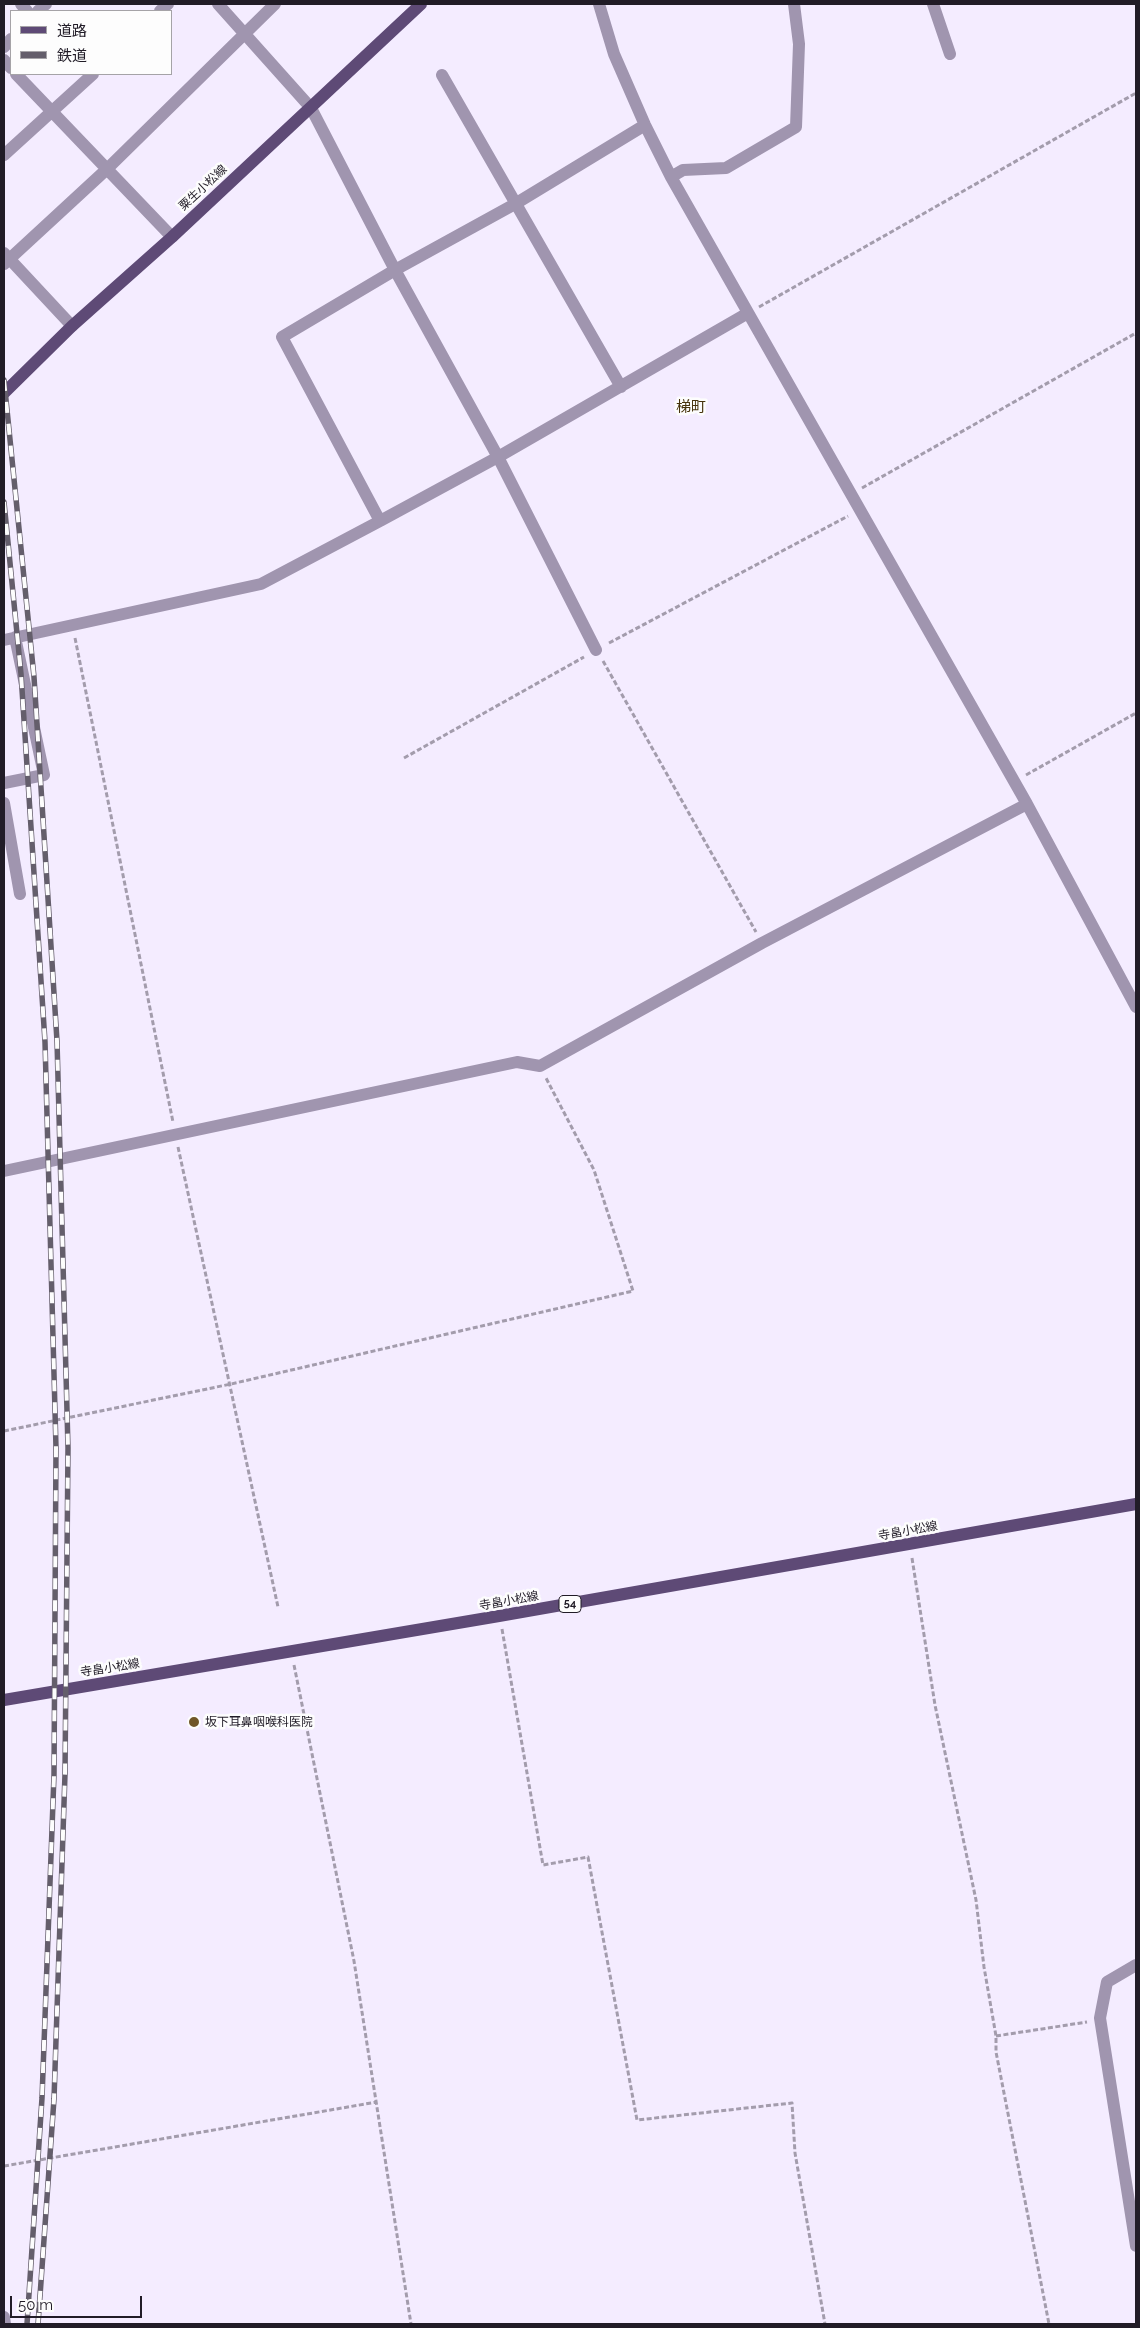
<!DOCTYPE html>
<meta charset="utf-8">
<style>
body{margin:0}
#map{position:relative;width:1140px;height:2328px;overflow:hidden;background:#f4ecff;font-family:Raleway,"Noto Sans JP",sans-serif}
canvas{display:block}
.frame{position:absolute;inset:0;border:5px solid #211c27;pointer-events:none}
.legend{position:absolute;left:10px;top:10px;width:162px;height:65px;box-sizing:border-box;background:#fdfdfd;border:1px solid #a5a3a7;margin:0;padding:6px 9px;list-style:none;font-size:15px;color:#211c27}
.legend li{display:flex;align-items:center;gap:10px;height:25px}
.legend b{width:25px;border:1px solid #a5a3a7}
.scale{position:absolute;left:10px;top:2296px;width:132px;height:22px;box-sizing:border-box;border:2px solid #211c27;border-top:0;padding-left:6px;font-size:15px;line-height:18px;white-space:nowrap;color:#211c27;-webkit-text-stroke:4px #fdfdfd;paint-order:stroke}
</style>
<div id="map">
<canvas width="1140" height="2328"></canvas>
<div class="frame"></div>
<ul class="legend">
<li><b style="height:6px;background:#5e4a76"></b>道路</li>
<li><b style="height:6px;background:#645e6b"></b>鉄道</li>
</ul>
<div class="scale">50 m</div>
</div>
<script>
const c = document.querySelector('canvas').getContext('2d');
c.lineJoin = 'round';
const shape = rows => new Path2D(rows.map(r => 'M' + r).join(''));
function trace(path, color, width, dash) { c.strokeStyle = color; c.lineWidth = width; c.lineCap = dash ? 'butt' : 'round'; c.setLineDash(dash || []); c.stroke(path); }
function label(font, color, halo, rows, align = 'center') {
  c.font = font + ' Raleway,"Noto Sans JP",sans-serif'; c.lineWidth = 5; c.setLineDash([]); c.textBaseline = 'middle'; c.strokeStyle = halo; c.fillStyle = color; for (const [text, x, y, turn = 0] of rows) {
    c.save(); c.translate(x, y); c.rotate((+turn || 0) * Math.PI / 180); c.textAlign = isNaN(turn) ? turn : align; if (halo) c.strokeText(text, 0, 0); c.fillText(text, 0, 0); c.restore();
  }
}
trace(shape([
 [759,307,1136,93],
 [862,488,1136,333],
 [75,638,173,1122],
 [609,643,848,516],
 [603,661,756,932],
 [404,758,584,657],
 [1026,775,1136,713],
 [178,1147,278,1607],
 [4,1431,231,1384,633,1291,594,1170,546,1078],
 [912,1558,935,1705,976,1900,984,1967,996,2036,996,2052,1049,2324],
 [502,1629,543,1865,588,1857,637,2120,792,2103,795,2153,825,2324],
 [294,1665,354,1961,411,2324],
 [996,2036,1087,2022],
 [4,2166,377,2102]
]), '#a39cac', 3, [5, 2.5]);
trace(shape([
 [21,4,27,11],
 [218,4,311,108,395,270,498,457,596,650],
 [599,4,614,54,645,125,671,177,1027,804,1136,1007],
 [933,4,950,54],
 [38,11,46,4],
 [160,11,168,4],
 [4,47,11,39],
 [4,60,11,68],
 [16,74,172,237],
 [442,75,621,387],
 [645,125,515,204,395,270,282,337,380,521,498,457,748,313],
 [4,155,93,74],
 [671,177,683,170,726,168,796,127,799,44,794,4],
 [4,253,72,326],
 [4,264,107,169,275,4],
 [4,640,261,584,380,521],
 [4,783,44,775,15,637],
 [4,803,20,894],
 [4,1171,517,1062,540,1066,762,943,1027,804],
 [1136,1965,1107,1982,1100,2018,1136,2246],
 [4,2317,5,2324]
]), '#a095af', 12);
trace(shape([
 [4,393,72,326,172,237,421,4],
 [4,1700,499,1616,1136,1504]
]), '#5e4a76', 12);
const rail = shape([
 [4,380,34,677,57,1041,68,1448,65,1774,54,2099,38,2324],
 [4,502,21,674,45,1042,56,1448,54,1775,42,2098,27,2324]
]);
trace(rail, '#645e6b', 5.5);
trace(rail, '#fdfdfd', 4, [11]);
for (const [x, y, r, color] of [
 [194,1722,6,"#705728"]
]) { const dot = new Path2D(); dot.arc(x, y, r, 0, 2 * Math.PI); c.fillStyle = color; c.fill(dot); trace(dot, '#fdfdfd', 2); }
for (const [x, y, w] of [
 [570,1604,22]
]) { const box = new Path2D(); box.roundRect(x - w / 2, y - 8.5, w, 17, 4); c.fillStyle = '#fdfdfd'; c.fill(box); trace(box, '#211c27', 1); }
label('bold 11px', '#211c27', null, [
 ["54",570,1604]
]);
label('12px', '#211c27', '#fdfdfd', [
 ["粟生小松線",203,188,-43],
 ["寺畠小松線",908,1531,-10],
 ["寺畠小松線",509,1601,-10],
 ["寺畠小松線",110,1668,-9]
]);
label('12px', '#211c27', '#fdfdfd', [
 ["坂下耳鼻咽喉科医院",205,1722]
], 'left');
label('15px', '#46330c', '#fdfdfd', [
 ["梯町",691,407]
]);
</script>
